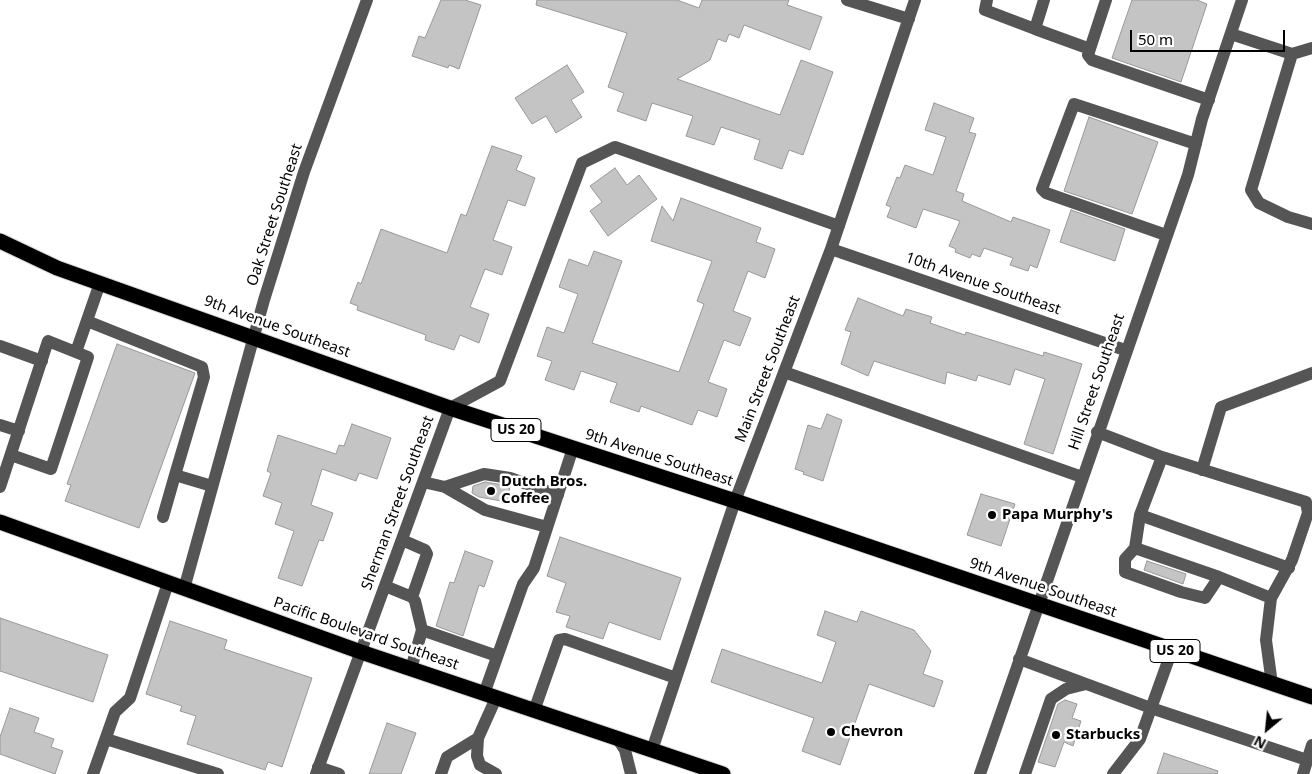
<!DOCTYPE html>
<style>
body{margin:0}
#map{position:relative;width:1312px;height:774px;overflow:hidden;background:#fff;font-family:"Noto Sans",sans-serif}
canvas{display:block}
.north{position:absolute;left:1242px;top:704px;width:50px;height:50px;-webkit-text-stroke:4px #fff;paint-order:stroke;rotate:208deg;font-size:14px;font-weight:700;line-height:20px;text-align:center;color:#000}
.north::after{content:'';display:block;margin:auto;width:18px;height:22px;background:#000;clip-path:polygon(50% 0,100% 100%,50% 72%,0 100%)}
.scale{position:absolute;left:1130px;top:30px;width:155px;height:22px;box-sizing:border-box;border:2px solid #000;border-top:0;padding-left:6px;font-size:15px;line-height:18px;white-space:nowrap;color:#000;-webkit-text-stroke:4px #fff;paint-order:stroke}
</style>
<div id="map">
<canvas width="1312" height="774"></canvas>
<div class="north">N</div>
<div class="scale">50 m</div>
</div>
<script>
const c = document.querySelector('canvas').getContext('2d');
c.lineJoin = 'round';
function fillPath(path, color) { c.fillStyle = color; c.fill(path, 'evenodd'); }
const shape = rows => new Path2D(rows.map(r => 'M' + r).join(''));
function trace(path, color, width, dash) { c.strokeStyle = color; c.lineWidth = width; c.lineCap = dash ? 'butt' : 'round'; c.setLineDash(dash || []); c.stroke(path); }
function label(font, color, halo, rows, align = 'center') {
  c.font = font + ' "Noto Sans",sans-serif'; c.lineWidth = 5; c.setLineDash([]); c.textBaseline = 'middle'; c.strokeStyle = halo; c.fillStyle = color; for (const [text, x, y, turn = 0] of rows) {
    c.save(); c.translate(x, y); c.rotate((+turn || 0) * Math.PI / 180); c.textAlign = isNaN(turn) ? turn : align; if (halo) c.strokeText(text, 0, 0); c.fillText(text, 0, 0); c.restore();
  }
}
const building = shape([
 [441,0,465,0,481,5,459,69,449,65,448,68,412,56,419,36,425,38,441,0],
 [537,0,677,0,699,8,702,0,789,0,787,5,822,17,810,50,744,25,739,38,729,34,726,42,718,39,710,60,677,79,780,115,801,60,833,72,803,155,789,150,782,169,754,159,760,140,721,127,714,145,686,136,693,116,652,103,646,121,617,111,624,93,608,87,627,33,536,5,537,0],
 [1132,0,1197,0,1207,4,1181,82,1112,58,1132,0],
 [567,65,584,92,571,100,582,117,556,133,546,116,532,124,515,98,567,65],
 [934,103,974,118,969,132,976,134,956,191,964,194,962,201,1011,222,1013,217,1050,230,1037,268,1030,265,1028,271,1010,265,1013,258,984,248,980,257,972,254,970,258,955,252,956,249,949,246,960,221,923,209,916,228,887,217,891,207,886,205,897,177,900,178,905,165,933,175,946,137,925,130,934,103],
 [1089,117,1158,142,1132,214,1064,191,1089,117],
 [492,146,522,156,516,170,535,178,525,206,508,200,493,240,512,247,502,275,485,269,470,307,489,314,479,343,460,335,454,350,425,340,426,335,357,310,358,306,350,303,358,282,361,284,381,229,447,253,461,214,466,216,492,146],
 [615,168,627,185,639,175,657,199,608,236,590,211,602,202,590,186,615,168],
 [681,198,761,228,756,242,775,249,765,278,748,271,733,311,751,318,740,346,724,340,708,382,727,389,717,417,698,410,692,425,641,406,639,412,610,402,617,383,581,371,574,390,545,380,552,361,537,356,547,327,564,333,578,294,559,287,569,259,588,266,594,251,622,261,592,343,679,372,704,304,697,301,712,261,651,241,662,206,673,221,681,198],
 [1071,210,1125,229,1115,261,1060,242,1071,210],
 [858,298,903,316,906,309,932,317,930,323,965,335,966,332,1043,356,1044,352,1082,364,1053,454,1024,444,1045,379,1015,369,1010,385,978,375,976,381,947,372,945,384,874,361,868,376,841,364,851,332,845,330,858,298],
 [117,344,195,373,139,528,65,501,71,485,67,484,117,344],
 [827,414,842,420,823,481,803,474,804,472,795,469,808,425,821,429,827,414],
 [352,424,391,438,377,479,359,473,356,481,322,469,311,505,333,513,323,541,319,540,302,586,278,578,294,531,275,524,282,503,263,496,271,473,267,471,278,435,336,454,339,445,344,446,352,424],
 [485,482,510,486,507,502,479,497,472,493,473,486,485,482],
 [981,494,1015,504,1001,546,967,535,981,494],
 [560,537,681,578,660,640,609,622,603,639,566,627,570,616,556,612,566,583,547,576,560,537],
 [465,551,493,561,484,587,479,585,463,636,436,626,450,582,454,583,465,551],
 [1147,561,1186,574,1183,584,1144,570,1147,561],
 [825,611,857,622,861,611,914,630,931,651,923,674,943,681,934,707,869,684,840,765,802,751,814,718,711,682,722,649,822,683,836,642,817,635,825,611],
 [0,618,108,655,93,702,0,671,0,618],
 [170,621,227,640,224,649,312,678,282,767,268,762,265,770,187,744,196,716,180,711,182,706,146,694,170,621],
 [1065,700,1077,704,1072,718,1081,721,1073,746,1064,742,1055,767,1038,762,1058,704,1065,700],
 [10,708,39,718,34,732,54,739,51,747,63,751,55,774,0,754,0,737,10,708],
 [387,723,416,733,401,774,369,774,387,723],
 [1164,753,1218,771,1217,774,1157,774,1164,753]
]);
fillPath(building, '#c4c4c4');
trace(building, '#999', 1);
const highway = shape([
 [0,241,57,268,450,408,735,501,1312,697],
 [0,522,361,652,723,774]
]);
trace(highway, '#dbdbdb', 17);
trace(shape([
 [847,0,909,19],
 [987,0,985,10,1035,29,1044,0],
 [1106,0,1088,55,1092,60,1209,100],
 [1035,29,1090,49],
 [1231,34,1292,54,1312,48],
 [1292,54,1251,190,1259,203,1288,217,1312,224],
 [1166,235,1046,193,1042,189,1074,104,1196,144],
 [831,249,1125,350],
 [87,321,202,367,204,377,175,475,212,486],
 [0,346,42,361],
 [76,352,100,283],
 [784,372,1082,477],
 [0,425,19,431],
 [1097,432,1162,457],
 [1202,470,1221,407,1312,373],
 [423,482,445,487,485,510,547,527],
 [0,487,48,341,88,357,51,469,11,455],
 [445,487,484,474,510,478,558,495],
 [1140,515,1289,568],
 [163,517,175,475],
 [402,540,425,550,427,554,412,597],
 [1135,548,1140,515,1162,457,1306,502,1308,513,1292,560,1271,598],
 [1219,577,1205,598,1181,592,1125,572,1125,559,1135,548,1219,577,1271,598,1266,640,1272,684],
 [385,586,412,597,415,601,422,630,411,669],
 [184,589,264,300,304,172,367,0],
 [422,630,497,656],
 [1019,659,1151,708,1307,760],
 [484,694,523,584,534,568,573,448],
 [534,711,559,640,565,639,676,678],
 [478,738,477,756,480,765,496,774],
 [617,738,625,750,631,774],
 [106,739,218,774],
 [652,750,735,501,831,249,915,0],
 [318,767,339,774],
 [93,774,115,712,130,698,168,583],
 [316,774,450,408,500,381,582,163,615,147,839,226],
 [441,774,447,757,478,738,496,698],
 [980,774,1188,175,1202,119,1242,0],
 [1025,774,1051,699,1066,689,1086,684],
 [1113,774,1140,739,1172,650],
 [1303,774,1312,745]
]), '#555', 12);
trace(highway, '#000', 15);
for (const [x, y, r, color] of [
 [491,491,5,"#000"],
 [992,515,5,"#000"],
 [831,732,5,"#000"],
 [1056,735,5,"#000"]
]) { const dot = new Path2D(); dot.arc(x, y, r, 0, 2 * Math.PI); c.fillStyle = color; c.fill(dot); trace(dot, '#fff', 2); }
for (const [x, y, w] of [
 [516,430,50],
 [1175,651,50]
]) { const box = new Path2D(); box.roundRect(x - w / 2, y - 11.5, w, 23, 4); c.fillStyle = '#fff'; c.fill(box); trace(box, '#000', 1); }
label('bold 14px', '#000', null, [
 ["US 20",516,430],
 ["US 20",1175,651]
]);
label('15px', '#000', '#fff', [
 ["Oak Street Southeast",275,215,-72],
 ["10th Avenue Southeast",983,284,19],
 ["9th Avenue Southeast",277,327,20],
 ["Main Street Southeast",768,369,-69],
 ["Hill Street Southeast",1097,382,-71],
 ["9th Avenue Southeast",659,458,18],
 ["Sherman Street Southeast",398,503,-70],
 ["9th Avenue Southeast",1043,588,19],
 ["Pacific Boulevard Southeast",366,634,19]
]);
label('bold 15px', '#000', '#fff', [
 ["Dutch Bros.",501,482],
 ["Coffee",501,499],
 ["Papa Murphy's",1002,515],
 ["Chevron",841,732],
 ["Starbucks",1066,735]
], 'left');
</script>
